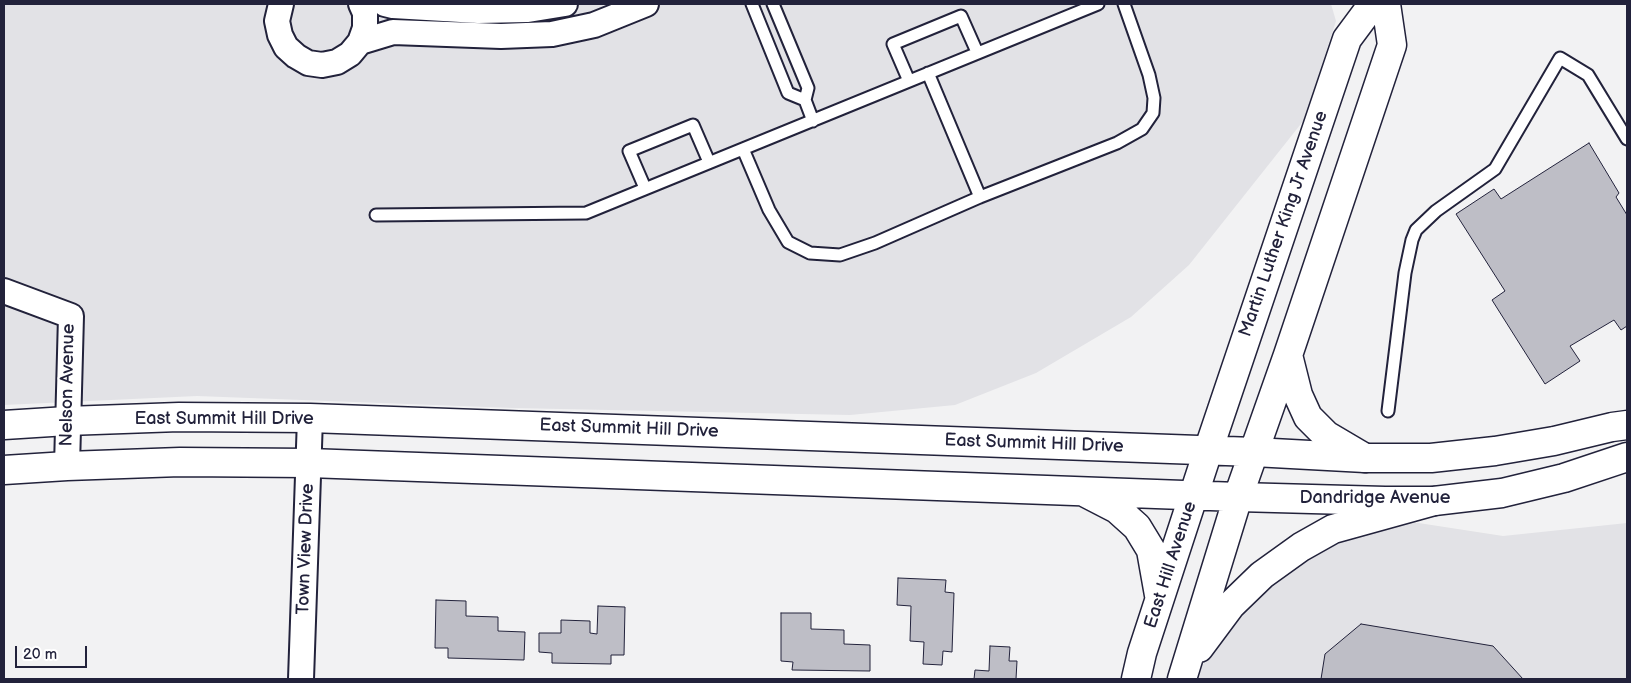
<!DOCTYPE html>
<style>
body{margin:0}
#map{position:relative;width:1631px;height:683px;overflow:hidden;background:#f2f2f3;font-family:"Balsamiq Sans",sans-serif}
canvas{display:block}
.frame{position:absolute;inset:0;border:5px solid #22223b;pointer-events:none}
.scale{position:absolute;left:15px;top:646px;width:72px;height:22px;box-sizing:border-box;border:2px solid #22223b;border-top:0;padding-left:6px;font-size:15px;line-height:18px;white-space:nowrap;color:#22223b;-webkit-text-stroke:4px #fff;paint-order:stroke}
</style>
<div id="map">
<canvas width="1631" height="683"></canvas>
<div class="frame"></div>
<div class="scale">20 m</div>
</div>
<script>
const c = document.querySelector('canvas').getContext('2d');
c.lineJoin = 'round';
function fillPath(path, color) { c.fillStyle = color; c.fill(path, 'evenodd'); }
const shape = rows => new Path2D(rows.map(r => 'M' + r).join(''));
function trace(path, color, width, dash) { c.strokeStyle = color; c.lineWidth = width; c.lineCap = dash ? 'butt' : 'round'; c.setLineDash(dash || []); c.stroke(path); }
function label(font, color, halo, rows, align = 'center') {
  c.font = font + ' "Balsamiq Sans",sans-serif'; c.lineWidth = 4; c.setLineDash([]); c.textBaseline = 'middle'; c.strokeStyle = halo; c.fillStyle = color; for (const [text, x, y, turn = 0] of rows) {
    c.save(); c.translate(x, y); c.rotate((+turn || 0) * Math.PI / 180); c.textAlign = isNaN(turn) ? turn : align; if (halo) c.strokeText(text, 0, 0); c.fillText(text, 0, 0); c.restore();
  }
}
fillPath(shape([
 [4,4,1331,4,1336,21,1304,120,1189,265,1131,317,1036,373,955,405,850,415,512,408,197,396,4,405],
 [1412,522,1503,536,1627,523,1627,679,1198,679,1202,666,1230,623,1276,578,1330,544]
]), '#e2e2e6');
const building = shape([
 [1589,143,1619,193,1616,197,1627,215,1627,326,1621,330,1614,320,1570,346,1580,361,1545,384,1492,300,1505,291,1456,214,1494,189,1501,199,1589,143],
 [898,578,946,580,945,592,954,593,952,652,943,651,942,665,923,664,924,642,910,641,911,606,897,605,898,578],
 [436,600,466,601,466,616,498,617,498,631,525,632,524,660,448,658,448,648,435,648,436,600],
 [598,606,625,607,624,655,611,655,611,664,552,663,552,653,539,652,539,633,561,633,561,620,590,621,590,633,597,634,598,606],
 [781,613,811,613,811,629,844,630,844,644,870,645,870,671,792,670,793,662,781,661,781,613],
 [1361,624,1493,646,1523,679,1321,679,1325,654,1361,624],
 [990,646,1010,647,1009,661,1017,661,1016,679,974,679,975,670,989,671,990,646]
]);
fillPath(building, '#bebec6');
trace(building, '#22223b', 1);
const service = shape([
 [752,4,788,93,805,100],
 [773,4,808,88,805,100,813,121],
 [928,73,980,197],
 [909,81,893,44,961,16,977,52],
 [743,149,769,210,788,242,810,253,840,255,875,243,980,197,1117,143,1142,129,1153,113,1154,98,1149,75,1124,4],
 [645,188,629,151,693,125,709,162],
 [376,215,586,213,1098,4],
 [1388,411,1405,273,1412,240,1416,230,1436,211,1495,169,1560,58,1588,75,1627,139]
]);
const minor = shape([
 [281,4,277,21,280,35,286,47,296,56,308,63,322,65,337,62,350,54,360,42,365,28,365,13,361,4],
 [385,4,393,6,478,11,528,10,565,4],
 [360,42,393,32,501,36,552,34,594,25,646,4],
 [4,291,71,316,67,466],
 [301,679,310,418]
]);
const tertiary = shape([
 [1254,452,1365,458,1431,458,1495,451,1554,441,1612,427,1627,425],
 [1238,497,1385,501,1434,501,1502,493,1564,478,1627,457]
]);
const secondary = shape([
 [1288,355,1298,395,1308,417,1326,435,1365,458],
 [4,425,67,421,179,417,310,418,1254,452],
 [4,470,67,466,180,462,309,463,1238,497],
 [1086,493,1117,509,1137,527,1151,550,1159,595],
 [1199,648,1231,605,1262,575,1301,547,1333,529,1434,501],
 [1136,679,1142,653,1208,451,1347,39,1373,4],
 [1182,679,1238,497,1288,355,1392,45,1386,4]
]);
trace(service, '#22223b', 15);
trace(minor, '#22223b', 28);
trace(tertiary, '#22223b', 31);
trace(secondary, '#22223b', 31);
trace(service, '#fff', 11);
trace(minor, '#fff', 24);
trace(tertiary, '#fff', 28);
trace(secondary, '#fff', 28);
label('18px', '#22223b', '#fff', [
 ["Martin Luther King Jr Avenue",1284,224,-71],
 ["Nelson Avenue",68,385,-89],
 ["East Summit Hill Drive",224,419],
 ["East Summit Hill Drive",629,429,2],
 ["East Summit Hill Drive",1034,444,2],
 ["Dandridge Avenue",1375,498],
 ["Town View Drive",306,549,-88],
 ["East Hill Avenue",1171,565,-72]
]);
</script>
